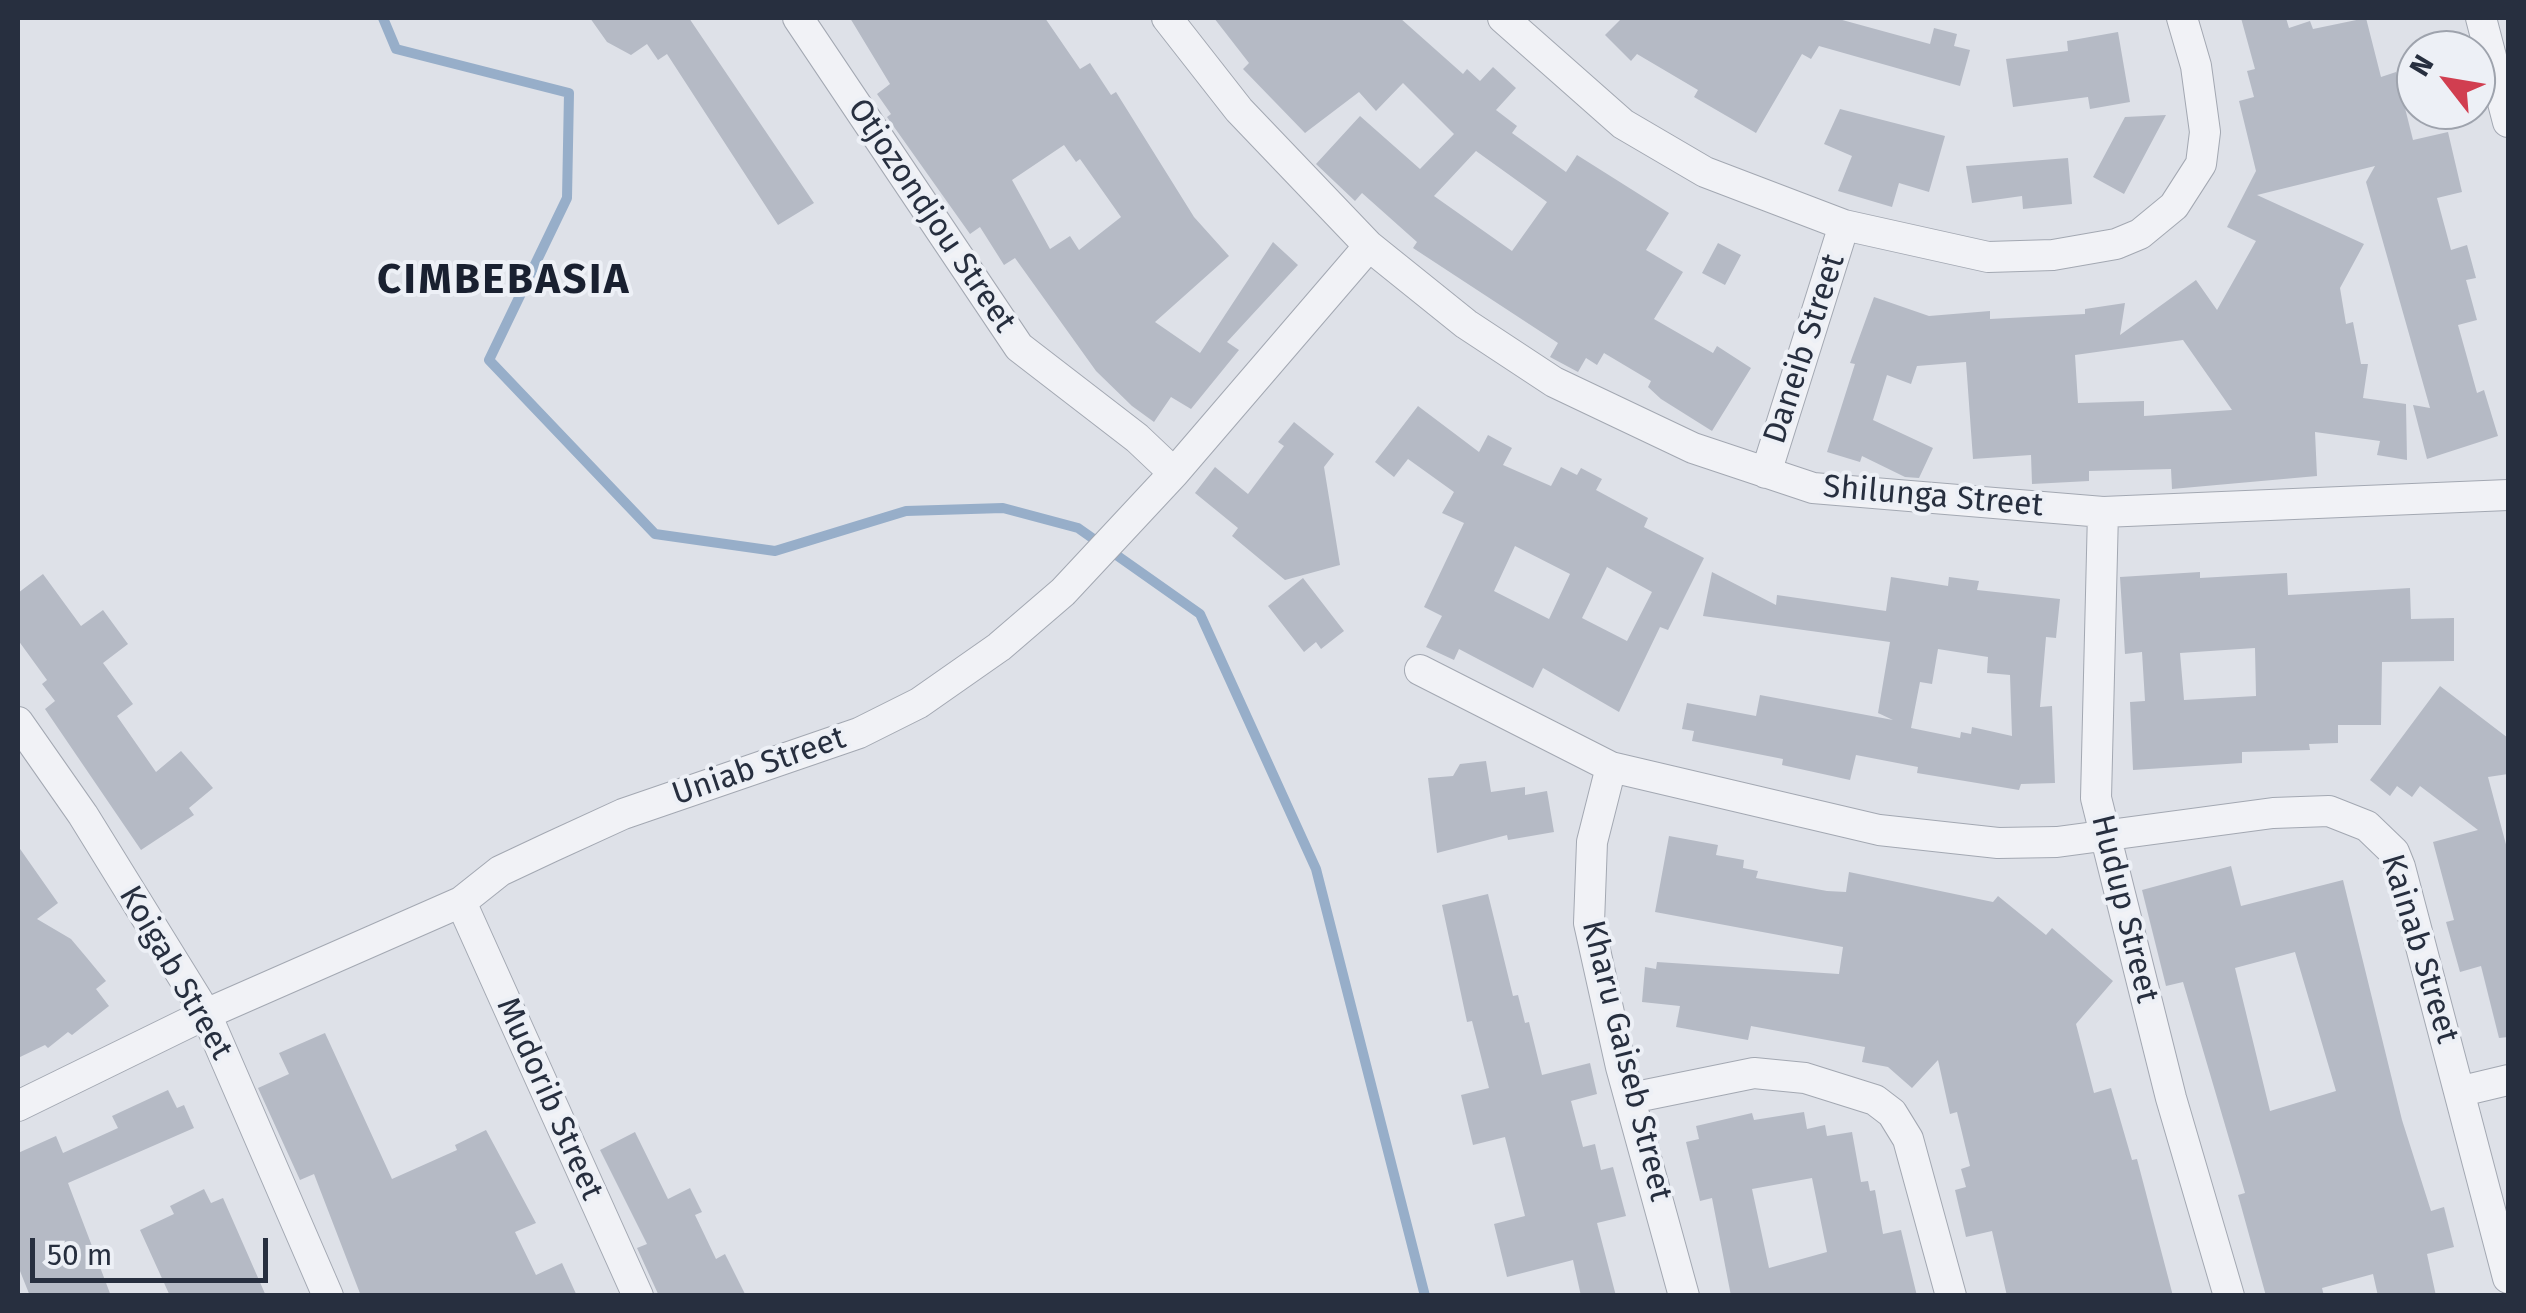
<!DOCTYPE html>
<style>
body{margin:0}
#map{position:relative;width:2526px;height:1313px;overflow:hidden;background:#dee1e8;font-family:"Fira Sans",sans-serif}
canvas{display:block}
.frame{position:absolute;inset:0;border:20px solid #272f3f;pointer-events:none}
.north{position:absolute;left:2396px;top:30px;width:100px;height:100px;box-sizing:border-box;background:#edf0f6;border:2px solid #9ea3ad;border-radius:50%;rotate:301deg;font-size:28px;font-weight:700;line-height:40px;text-align:center;color:#272f3f}
.north::after{content:'';display:block;margin:auto;width:35px;height:45px;background:#d13e50;clip-path:polygon(50% 0,100% 100%,50% 72%,0 100%)}
.scale{position:absolute;left:30px;top:1238px;width:238px;height:45px;box-sizing:border-box;border:5px solid #272f3f;border-top:0;padding-left:12px;font-size:30px;line-height:35px;white-space:nowrap;color:#272f3f;-webkit-text-stroke:8px #edf0f6;paint-order:stroke}
</style>
<div id="map">
<canvas width="2526" height="1313"></canvas>
<div class="frame"></div>
<div class="north">N</div>
<div class="scale">50 m</div>
</div>
<script>
const c = document.querySelector('canvas').getContext('2d');
c.lineJoin = 'round';
const shape = rows => new Path2D(rows.map(r => 'M' + r).join(''));
function trace(path, color, width, dash) { c.strokeStyle = color; c.lineWidth = width; c.lineCap = dash ? 'butt' : 'round'; c.setLineDash(dash || []); c.stroke(path); }
function fillPath(path, color) { c.fillStyle = color; c.fill(path, 'evenodd'); }
function label(font, color, halo, rows, align = 'center') {
  c.font = font + ' "Fira Sans",sans-serif'; c.lineWidth = 8; c.setLineDash([]); c.textBaseline = 'middle'; c.strokeStyle = halo; c.fillStyle = color; for (const [text, x, y, turn = 0] of rows) {
    c.save(); c.translate(x, y); c.rotate((+turn || 0) * Math.PI / 180); c.textAlign = isNaN(turn) ? turn : align; if (halo) c.strokeText(text, 0, 0); c.fillText(text, 0, 0); c.restore();
  }
}
trace(shape([
 [383,18,396,49,569,93,567,198,489,360,655,534,775,551,906,511,1003,508,1078,528,1200,614,1316,869,1425,1296]
]), '#97aec9', 10);
fillPath(shape([
 [590,18,689,18,814,203,778,225,667,54,658,60,647,44,631,55,607,42],
 [850,18,1045,18,1080,69,1090,63,1111,95,1116,92,1194,217,1229,256,1155,322,1200,353,1273,242,1298,265,1227,342,1239,350,1191,409,1171,397,1154,422,1132,406,1096,371,1015,258,1004,265,980,227,970,234,887,117,891,114,877,94,890,84],
 [1064,145,1076,162,1080,159,1121,217,1079,250,1070,236,1050,249,1012,180],
 [1214,18,1400,18,1463,74,1467,69,1480,81,1493,67,1516,88,1496,110,1517,126,1512,133,1566,172,1577,155,1669,213,1646,250,1683,272,1654,319,1713,353,1717,346,1751,368,1712,431,1661,399,1648,387,1651,381,1604,353,1597,365,1586,358,1578,372,1550,357,1558,343,1413,248,1417,242,1362,193,1355,201,1316,164,1360,116,1420,169,1454,134,1403,83,1376,111,1359,92,1305,133,1243,69,1249,63],
 [1476,151,1547,202,1512,251,1434,196],
 [1622,18,1835,18,1930,44,1934,28,1957,34,1954,46,1970,50,1960,86,1819,46,1811,59,1802,54,1756,133,1694,97,1698,90,1637,54,1631,61,1605,35],
 [2241,18,2286,18,2289,28,2310,21,2313,29,2366,18,2381,77,2396,72,2413,140,2448,132,2462,192,2437,198,2451,250,2467,245,2476,278,2466,280,2477,320,2458,325,2477,393,2484,390,2498,436,2427,459,2413,405,2430,408,2366,182,2375,166,2257,195,2364,244,2340,288,2346,324,2353,322,2361,364,2368,364,2363,398,2406,404,2407,460,2377,455,2380,441,2315,432,2317,476,2172,489,2171,469,2089,471,2089,481,2032,484,2031,455,1973,459,1966,362,1917,366,1911,384,1887,375,1873,420,1933,448,1919,478,1905,477,1862,456,1860,462,1827,452,1855,364,1850,363,1874,297,1929,316,1990,311,1990,319,2085,314,2085,309,2125,303,2120,335,2196,280,2217,310,2256,241,2227,227,2256,171,2239,101,2254,97,2247,71,2255,69],
 [2183,340,2232,410,2144,416,2144,401,2078,403,2075,355],
 [2118,32,2130,102,2090,109,2088,97,2013,107,2006,59,2068,51,2067,41],
 [1840,109,1945,136,1929,192,1899,183,1892,207,1838,191,1852,156,1824,144],
 [2166,115,2124,194,2093,177,2125,117],
 [2068,158,2072,204,2023,209,2022,196,1972,203,1966,166],
 [1718,243,1741,255,1725,285,1702,273],
 [1418,406,1479,452,1488,435,1512,448,1503,465,1551,486,1561,467,1577,475,1581,468,1602,479,1596,490,1648,518,1644,527,1704,558,1668,630,1660,627,1619,712,1543,668,1533,688,1459,649,1454,660,1426,647,1442,616,1424,607,1464,523,1442,513,1454,492,1408,459,1394,477,1375,462],
 [1515,546,1570,574,1549,619,1494,591],
 [1607,567,1652,592,1627,641,1582,618],
 [1294,422,1334,454,1324,467,1340,565,1285,580,1232,536,1238,528,1195,493,1215,467,1248,494,1284,446,1278,442],
 [1712,572,1776,605,1777,595,1886,611,1891,577,1948,586,1949,577,1979,581,1977,590,2060,599,2056,638,2046,637,2040,707,2052,706,2055,783,2021,784,2019,790,1917,773,1918,767,1856,755,1850,780,1782,765,1783,759,1692,741,1694,731,1682,729,1687,703,1756,716,1760,695,1893,720,1878,713,1890,642,1703,616],
 [1938,649,1988,657,1987,673,2010,675,2012,736,1972,727,1971,734,1961,732,1960,738,1911,728,1920,682,1932,684],
 [2200,572,2200,578,2287,573,2288,595,2410,588,2411,619,2454,618,2454,661,2382,662,2381,725,2338,725,2338,743,2309,744,2310,750,2242,752,2242,763,2133,770,2130,702,2145,701,2142,652,2125,654,2120,577],
 [2255,648,2256,696,2184,700,2180,653],
 [43,574,81,626,103,610,128,644,103,663,133,704,117,716,156,772,181,751,213,788,189,808,194,815,141,850,45,709,55,701,42,684,47,680,18,640,18,593],
 [1303,578,1344,631,1321,649,1316,642,1304,652,1268,606],
 [2440,686,2508,738,2508,774,2488,777,2508,852,2508,1037,2499,1038,2481,966,2460,972,2446,922,2454,920,2433,842,2478,830,2420,786,2412,797,2397,786,2390,796,2370,780],
 [1486,761,1491,792,1525,787,1525,795,1547,791,1554,832,1508,840,1507,835,1437,853,1428,778,1453,776,1460,764],
 [1669,836,1718,845,1716,855,1744,860,1743,868,1758,871,1756,878,1827,891,1846,892,1849,872,1993,902,1998,896,2046,935,2052,928,2113,981,2076,1024,2094,1093,2111,1088,2132,1160,2137,1159,2173,1296,2007,1296,1992,1231,1966,1237,1955,1190,1966,1187,1961,1169,1970,1166,1957,1112,1950,1114,1938,1060,1912,1088,1888,1067,1862,1062,1865,1047,1751,1026,1748,1040,1676,1027,1680,1006,1642,1002,1645,967,1656,969,1657,962,1839,974,1843,947,1655,912],
 [18,846,58,903,37,919,71,939,87,958,106,981,96,989,109,1006,72,1035,68,1032,48,1048,45,1045,18,1058],
 [2231,866,2241,906,2343,880,2402,1120,2431,1211,2444,1207,2454,1247,2427,1254,2436,1296,2378,1296,2373,1274,2322,1288,2324,1296,2266,1296,2238,1195,2245,1193,2183,982,2166,986,2142,890],
 [2295,952,2336,1091,2270,1111,2235,968],
 [1488,894,1513,996,1518,995,1525,1023,1529,1022,1542,1075,1590,1063,1597,1094,1571,1101,1583,1147,1595,1144,1601,1170,1613,1167,1626,1216,1597,1223,1616,1296,1581,1296,1573,1260,1507,1277,1494,1224,1525,1216,1505,1137,1473,1145,1461,1095,1489,1088,1472,1021,1467,1022,1442,905],
 [325,1033,392,1179,457,1150,455,1145,486,1130,536,1223,515,1232,536,1275,562,1263,577,1296,361,1296,314,1174,300,1180,258,1088,289,1074,279,1053],
 [168,1090,177,1108,184,1105,194,1128,68,1183,111,1296,30,1296,18,1266,18,1153,56,1136,63,1153,118,1128,112,1116],
 [1804,1112,1807,1129,1825,1125,1827,1136,1852,1132,1861,1182,1868,1181,1870,1191,1875,1190,1883,1234,1901,1230,1917,1296,1731,1296,1712,1198,1700,1201,1686,1142,1699,1139,1696,1126,1752,1113,1754,1120],
 [1812,1178,1827,1252,1769,1268,1752,1189],
 [635,1132,668,1199,690,1188,702,1212,695,1215,716,1259,725,1254,746,1296,659,1296,637,1248,647,1244,600,1150],
 [204,1189,211,1203,223,1198,266,1296,170,1296,140,1230,174,1214,170,1206]
]), '#b5bac5');
const street = shape([
 [798,18,1019,347,1137,438,1174,473],
 [1167,18,1239,110,1369,246,1466,324,1554,382,1693,448,1813,488,2103,512,2508,495],
 [1503,18,1623,124,1705,172,1844,225,1988,257,2053,255,2116,244,2140,234,2174,206,2201,164,2205,132,2196,66,2182,18],
 [2481,18,2508,122],
 [1766,473,1844,225],
 [2103,512,2096,798,2171,1098,2229,1296],
 [1420,670,1611,767,1879,830,1998,843,2057,842,2273,813,2329,811,2367,826,2394,852,2400,867,2508,1278],
 [18,722,83,815,206,1014,328,1296],
 [1611,767,1592,842,1589,923,1621,1067,1684,1296],
 [461,902,638,1296],
 [2462,1091,2508,1080],
 [1631,1098,1754,1073,1805,1078,1875,1100,1892,1113,1908,1139,1951,1296],
 [18,1106,206,1014,461,902,500,871,551,847,623,814,859,733,919,703,999,647,1063,592,1174,473,1369,246]
]);
trace(street, '#a3a8b2', 32);
trace(street, '#f1f2f6', 30);
label('32px', '#272f3f', '#edf0f6', [
 ["Otjozondjou Street",931,216,56],
 ["Daneib Street",1805,349,-72],
 ["Shilunga Street",1933,497,5],
 ["Uniab Street",759,767,-19],
 ["Hudup Street",2124,909,76],
 ["Kainab Street",2419,949,73],
 ["Koigab Street",175,973,60],
 ["Kharu Gaiseb Street",1626,1061,76],
 ["Mudorib Street",549,1099,66]
]);
c.letterSpacing = '2.5px';
label('bold 42px', '#192030', '#edf0f6', [
 ["CIMBEBASIA",504,281]
]);
c.letterSpacing = '0px';
</script>
